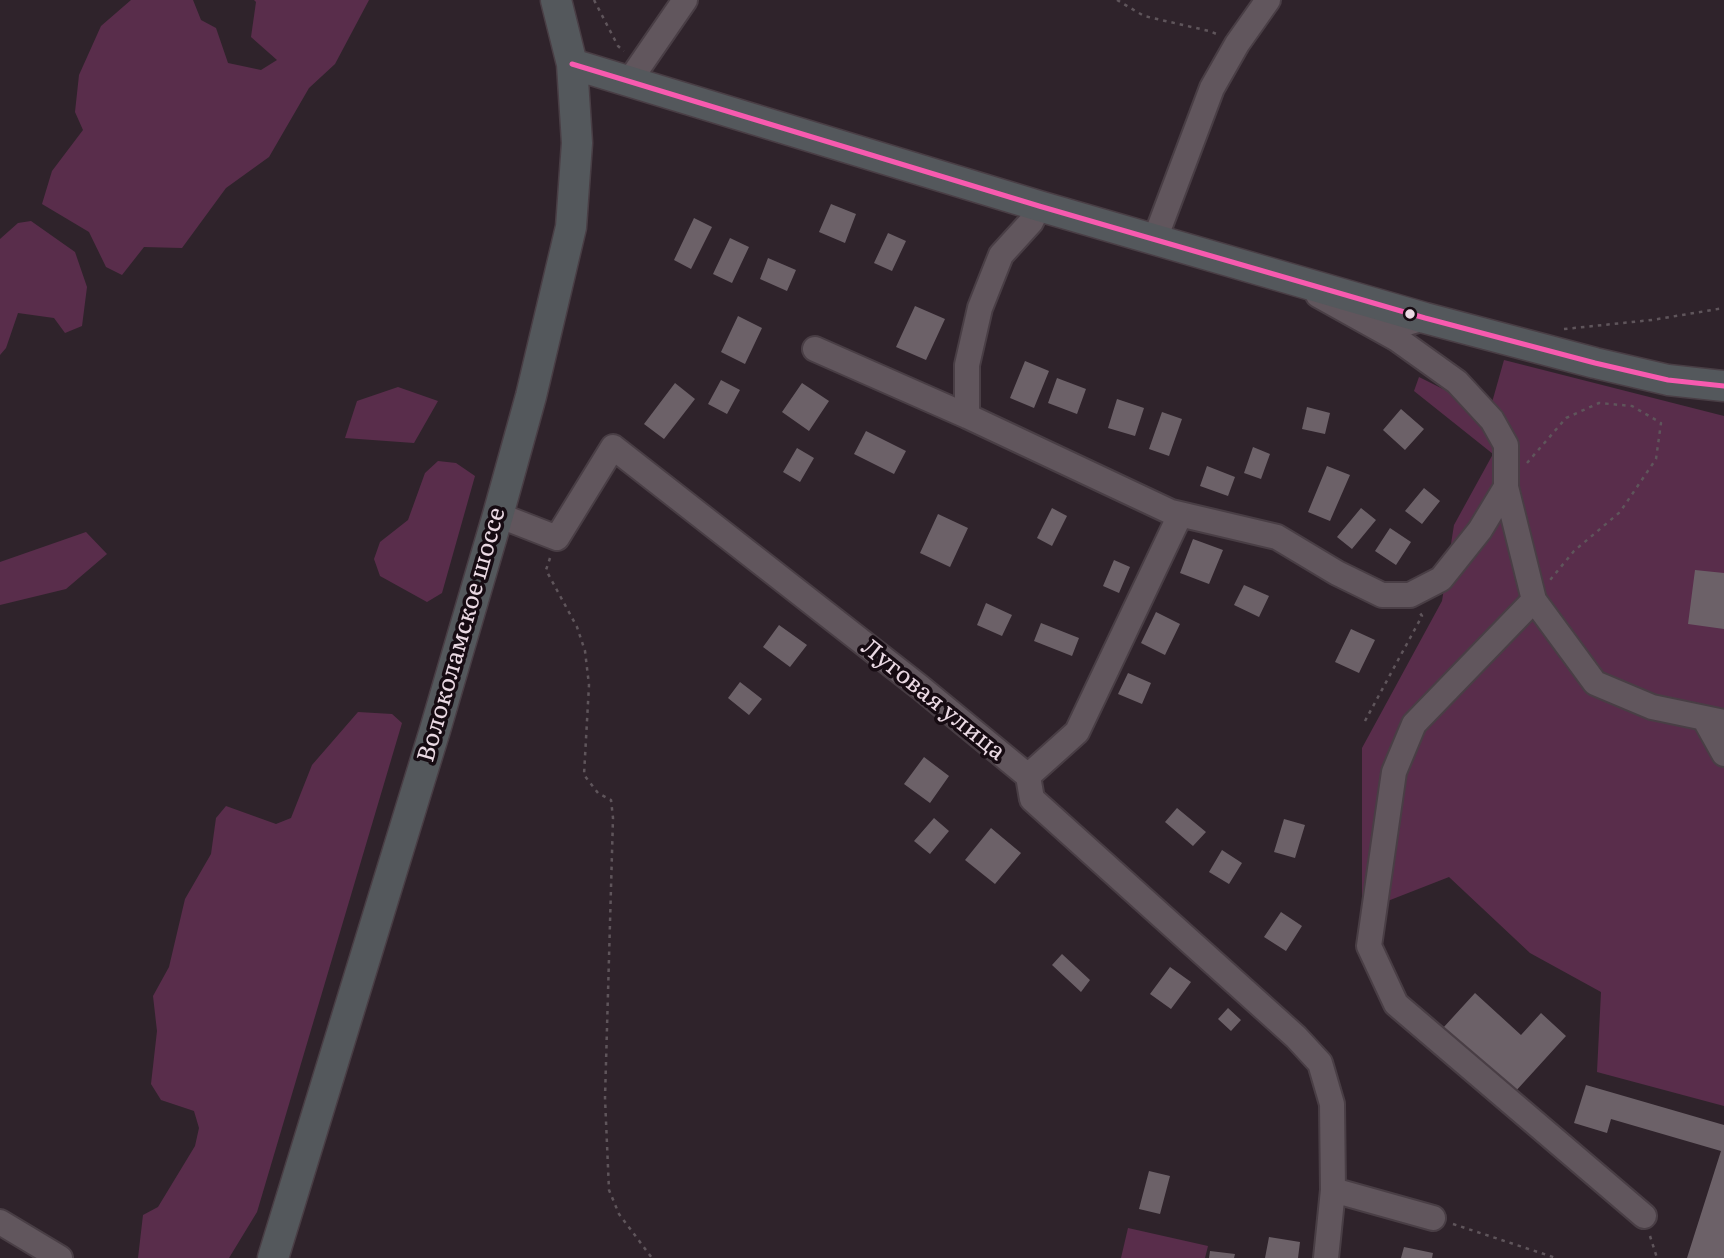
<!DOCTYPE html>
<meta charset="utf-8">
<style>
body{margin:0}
canvas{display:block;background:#2f232b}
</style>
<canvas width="1724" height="1258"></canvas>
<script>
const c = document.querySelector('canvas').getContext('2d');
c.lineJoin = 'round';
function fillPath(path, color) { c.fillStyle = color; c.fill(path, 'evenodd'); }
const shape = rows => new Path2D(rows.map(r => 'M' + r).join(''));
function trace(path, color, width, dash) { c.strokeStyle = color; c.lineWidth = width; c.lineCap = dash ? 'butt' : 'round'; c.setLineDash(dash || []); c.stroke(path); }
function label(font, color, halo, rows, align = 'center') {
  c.font = font + ' Literata,serif'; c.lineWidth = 7; c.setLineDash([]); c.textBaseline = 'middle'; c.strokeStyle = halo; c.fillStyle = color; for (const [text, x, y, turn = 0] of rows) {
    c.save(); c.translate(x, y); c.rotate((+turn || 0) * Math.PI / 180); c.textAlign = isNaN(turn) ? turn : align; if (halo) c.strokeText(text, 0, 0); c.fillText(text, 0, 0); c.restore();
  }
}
fillPath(shape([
 [131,0,193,0,201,20,216,28,228,63,261,70,277,60,251,37,256,2,254,0,369,0,335,64,309,88,269,157,226,188,182,248,144,247,122,275,106,267,89,232,42,204,52,171,83,130,75,112,79,75,101,26],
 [31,221,75,252,87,287,82,326,65,333,54,318,18,313,6,348,0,355,0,239,18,223],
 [1504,360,1724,416,1724,1106,1597,1072,1601,992,1530,953,1449,877,1362,911,1362,748,1442,601,1454,525,1493,454,1414,391,1419,377,1447,391,1491,406],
 [398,387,438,401,414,443,345,438,357,401],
 [438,461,456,463,475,476,442,593,427,602,380,576,374,559,380,542,408,520,425,473],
 [86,532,107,554,66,589,0,605,0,562],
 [358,712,392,714,402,723,257,1212,229,1258,138,1258,143,1215,158,1207,195,1146,199,1128,194,1111,161,1100,151,1084,157,1031,153,996,169,967,185,899,211,854,216,818,226,806,276,824,291,818,312,765],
 [1128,1228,1208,1246,1205,1258,1121,1258]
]), '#592d4b');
fillPath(shape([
 [831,204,856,214,845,243,819,232],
 [694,218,712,227,691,269,674,260],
 [888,233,906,241,892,271,874,263],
 [730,238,749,247,732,283,713,274],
 [768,258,796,270,787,291,760,279],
 [915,306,945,319,926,360,896,347],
 [738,316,762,328,745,364,721,352],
 [1025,361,1049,371,1034,408,1010,398],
 [1057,378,1086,389,1077,414,1048,403],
 [721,380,740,390,727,414,708,404],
 [675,383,695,399,664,439,644,424],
 [802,383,829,401,809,431,782,412],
 [1117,399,1144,408,1135,436,1108,428],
 [1307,407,1330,413,1325,434,1302,429],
 [1401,409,1424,429,1405,450,1383,430],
 [1162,412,1182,419,1169,456,1149,449],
 [866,431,906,451,894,474,854,454],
 [1253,447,1270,454,1261,479,1244,473],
 [797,448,814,458,800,482,783,472],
 [1207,466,1235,477,1228,496,1200,486],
 [1327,466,1350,475,1330,521,1308,512],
 [1424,488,1440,501,1422,524,1405,511],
 [1052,508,1067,516,1052,546,1037,538],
 [1361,508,1376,520,1352,549,1337,537],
 [938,514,968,528,950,567,920,553],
 [1390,528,1411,542,1396,565,1375,551],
 [1193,539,1223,550,1209,584,1180,573],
 [1114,560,1130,567,1119,593,1103,586],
 [1695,570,1724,573,1724,629,1688,624],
 [1244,585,1269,596,1259,617,1234,605],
 [986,603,1012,615,1002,636,977,625],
 [1156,612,1180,624,1165,655,1141,643],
 [1041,623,1079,638,1072,656,1034,641],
 [779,625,807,645,790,667,763,647],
 [1351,629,1375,640,1359,673,1335,662],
 [1128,673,1151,683,1142,704,1118,694],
 [740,682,762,699,749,715,728,698],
 [924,757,949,776,930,803,904,784],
 [1177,808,1206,832,1193,846,1165,822],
 [934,818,949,831,930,854,914,841],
 [1284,819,1305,825,1295,858,1274,852],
 [991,828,1021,853,995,884,965,860],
 [1222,850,1242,863,1229,884,1209,872],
 [1281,912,1302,926,1286,951,1264,937],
 [1062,954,1090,980,1081,992,1052,965],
 [1170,967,1191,982,1171,1009,1150,994],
 [1475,993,1521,1035,1541,1013,1566,1036,1514,1093,1443,1028],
 [1228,1008,1241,1020,1231,1031,1218,1019],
 [1586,1085,1724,1125,1724,1258,1687,1258,1721,1151,1611,1119,1607,1133,1574,1123],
 [1149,1171,1170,1176,1160,1214,1139,1209],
 [1269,1237,1300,1242,1298,1258,1265,1258],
 [1404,1247,1433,1253,1432,1258,1401,1258],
 [1210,1251,1235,1254,1234,1258,1209,1258]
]), '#6c6168');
const minor = shape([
 [630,80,685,0],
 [1155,239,1212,88,1237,44,1268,0],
 [1318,295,1397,339],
 [1425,318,1400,325,1397,339,1457,382,1492,420,1506,445,1506,487,1534,600,1595,683,1652,707,1724,722],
 [815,349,967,416,1171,512,1277,537,1337,573,1382,595,1410,595,1441,579,1480,530,1506,487],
 [967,416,967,365,980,308,1001,255,1031,222,1039,206],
 [498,515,557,538,613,447,921,688,1028,776,1032,799,1296,1037,1320,1063,1332,1104,1333,1190,1326,1258],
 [1534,600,1414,724,1394,772,1369,946,1396,1004,1644,1216],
 [1705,720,1724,754],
 [1028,776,1077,732,1180,515],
 [1333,1190,1433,1218],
 [0,1222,60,1258]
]);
const major = shape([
 [572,64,1039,206,1425,318,1595,363,1668,380,1724,386],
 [273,1258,435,730,498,515,531,396,571,227,577,143,572,64,556,0]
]);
trace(minor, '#493e45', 28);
trace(major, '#493e45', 33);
trace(shape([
 [594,0,618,46,624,51],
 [1117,0,1144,16,1209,31,1219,35],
 [1564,329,1652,320,1724,308],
 [1527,463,1566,418,1599,403,1632,406,1661,423,1656,459,1620,512,1574,551,1550,580],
 [550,558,546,570,577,627,585,651,589,685,584,775,598,793,611,800,613,818,605,1098,609,1190,619,1214,652,1258],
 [1365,721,1422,616,1420,613],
 [1453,1224,1556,1258],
 [1650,1236,1657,1258]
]), '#5f555b', 2.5, [3.5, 5]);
trace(minor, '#61565d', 24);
trace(major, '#54585c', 30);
trace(shape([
 [572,64,1039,206,1425,318,1595,363,1668,380,1724,386]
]), '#f75aaf', 5);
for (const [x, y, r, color] of [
 [1410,314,6,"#ead9e3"]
]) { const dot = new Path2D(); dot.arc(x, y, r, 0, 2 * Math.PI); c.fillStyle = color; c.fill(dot); trace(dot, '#160b12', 2.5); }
label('24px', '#ead9e3', '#160b12', [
 ["Волоколамское шоссе",462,635,-74],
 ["Луговая улица",933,700,39]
]);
</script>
